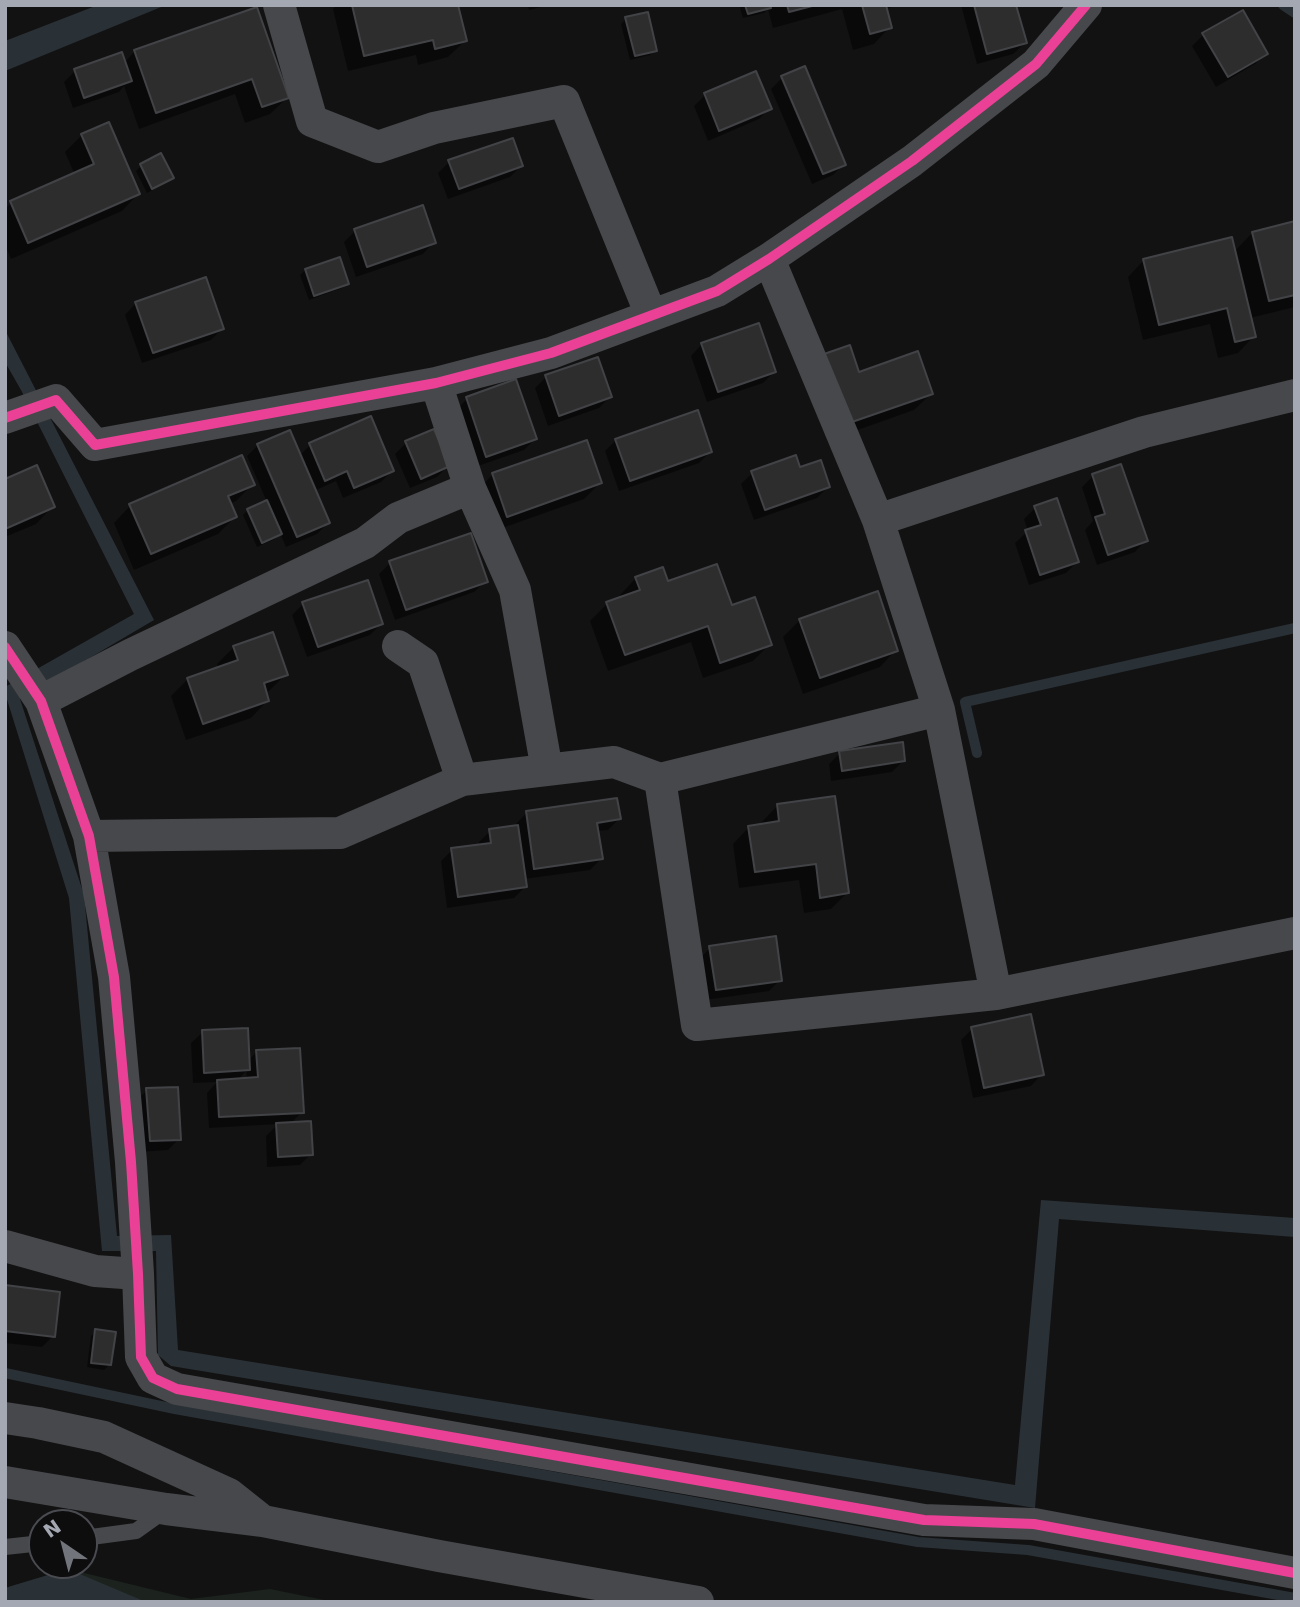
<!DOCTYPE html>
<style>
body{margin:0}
#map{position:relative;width:1300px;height:1607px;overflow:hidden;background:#121213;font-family:"DejaVu Sans",sans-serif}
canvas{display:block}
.frame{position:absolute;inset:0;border:7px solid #a4a8b2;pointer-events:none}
.north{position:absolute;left:28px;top:1509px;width:70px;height:70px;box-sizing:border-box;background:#0d0d0e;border:2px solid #494b50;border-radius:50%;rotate:325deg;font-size:19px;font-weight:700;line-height:28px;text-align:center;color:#a4a8b2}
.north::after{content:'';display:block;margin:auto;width:24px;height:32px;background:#71747a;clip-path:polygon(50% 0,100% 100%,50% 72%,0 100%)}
</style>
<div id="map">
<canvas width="1300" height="1607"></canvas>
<div class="frame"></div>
<div class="north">N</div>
</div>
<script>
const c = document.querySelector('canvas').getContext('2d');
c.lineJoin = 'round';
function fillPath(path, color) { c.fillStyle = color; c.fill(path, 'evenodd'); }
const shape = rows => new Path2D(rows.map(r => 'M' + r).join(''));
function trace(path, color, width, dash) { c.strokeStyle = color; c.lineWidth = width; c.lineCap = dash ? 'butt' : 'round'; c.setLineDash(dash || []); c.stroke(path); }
fillPath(shape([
 [68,1569,191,1599,270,1589,334,1602,5,1602,5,1588]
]), '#1c221d');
fillPath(shape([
 [98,5,166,5,5,71,5,41],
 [5,330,154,620,20,699,84,895,117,1236,171,1235,178,1350,1015,1485,1041,1200,1295,1218,1295,1237,1059,1219,1035,1508,171,1366,158,1355,156,1251,102,1251,69,898,5,693,5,687,134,614,21,390,5,362],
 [68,1569,146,1602,5,1602,5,1588]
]), '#2a3136');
fillPath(shape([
 [337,5,456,5,465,41,448,57,418,65,416,55,348,71,333,9],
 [528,5,549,5,529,10],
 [739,5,900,5,885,9,890,27,874,44,853,50,842,9,773,28,768,9,764,13,743,18],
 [961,5,1014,5,1025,43,1013,54,977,64],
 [256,9,287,98,270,114,245,123,235,94,139,129,124,86,119,92,73,108,64,82,75,71,124,63,135,51],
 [626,19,655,50,650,55,630,60,621,24],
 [1203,35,1266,53,1255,64,1216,87,1192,46],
 [782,78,844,164,833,175,812,184,771,89],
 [705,95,770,108,759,119,708,141,694,106],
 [82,135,138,194,122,211,11,259,5,245,5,209,11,203,75,175,65,152],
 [161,156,171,177,166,182,147,193,136,171,141,166],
 [449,162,521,166,510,177,448,199,438,173],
 [1295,223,1295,307,1250,318,1254,336,1238,353,1218,358,1210,324,1143,340,1128,277,1144,260,1234,252,1252,233],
 [355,231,434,242,423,254,356,277,344,242],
 [305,270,347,283,342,288,309,300,300,275],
 [136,303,222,329,211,340,142,363,125,315],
 [702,344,774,372,763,383,707,402,691,356],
 [858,374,931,394,914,410,832,439],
 [546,377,610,397,599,408,548,426,535,388],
 [467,399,535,439,524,450,475,467,456,410],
 [433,431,448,466,437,477,410,488,395,454,406,443],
 [616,440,710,452,699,463,619,491,605,451],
 [258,445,299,456,310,445,392,471,381,482,343,498,336,481,314,491,328,523,317,534,286,547,280,533,275,539,257,547,243,515,248,510,267,502,247,456],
 [799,470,828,487,817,498,754,520,741,484,752,473],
 [493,474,600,483,584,499,491,532,477,491],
 [1093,476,1146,540,1135,552,1097,565,1085,530,1093,521,1082,487],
 [5,481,52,507,36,524,5,537],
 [253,484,236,501,229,504,235,517,218,534,134,570,114,523,130,506],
 [1035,508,1077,562,1066,573,1029,585,1015,543,1028,531,1024,519],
 [470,535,486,581,474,592,395,620,379,574,390,563],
 [636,578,666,583,731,608,770,644,753,661,703,678,691,642,608,671,590,621,607,604,621,599,620,595],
 [303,604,381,624,370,635,307,657,292,615],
 [800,620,896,650,880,667,803,694,783,637],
 [234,647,286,674,269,691,265,693,267,701,251,718,186,740,171,696,188,679,219,669,217,664],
 [840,753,903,761,892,772,831,781,829,764],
 [777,806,847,893,831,909,804,913,799,880,739,888,733,844,749,827,761,826,761,823],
 [527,812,619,819,608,830,597,831,601,859,590,870,524,879,525,887,514,898,447,908,441,861,452,850,479,846,479,842,490,831,516,827,516,824],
 [710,948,780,980,769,991,705,1000,699,959],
 [972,1029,1042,1074,1031,1086,973,1098,961,1040],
 [203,1032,248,1061,257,1051,302,1112,290,1124,311,1154,300,1165,267,1167,266,1136,278,1124,209,1128,207,1093,217,1082,193,1083,191,1043],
 [246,1071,247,1080,238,1080],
 [147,1090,179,1139,168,1150,139,1152,136,1101],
 [5,1288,53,1336,42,1347,5,1343],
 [96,1331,109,1365,104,1370,87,1367,91,1336]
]), '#0007');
trace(shape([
 [1283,5,1295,13],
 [977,753,965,702,1295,628],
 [5,1373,175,1409,918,1542,1028,1550,1295,1598]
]), '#2a3136', 10);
const building = shape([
 [352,5,458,5,467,41,435,49,433,40,364,56,352,5],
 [745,5,770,5,771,8,748,14,745,5],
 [787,5,816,5,789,12,787,5],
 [862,5,886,5,892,28,870,34,862,5],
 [974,5,1016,5,1027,43,987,54,974,5],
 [257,7,289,98,262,107,252,79,156,113,134,50,257,7],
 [1243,10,1268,54,1228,77,1202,33,1243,10],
 [648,12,657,51,635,56,625,17,648,12],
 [122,52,132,81,84,98,74,69,122,52],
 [805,66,846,165,823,174,781,76,805,66],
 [756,71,772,109,719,131,704,93,756,71],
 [109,122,140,194,28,243,10,201,94,164,81,134,109,122],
 [513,138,523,166,459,189,448,160,513,138],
 [161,153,174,178,152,189,140,164,161,153],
 [423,205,436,243,367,267,354,229,423,205],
 [1295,221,1295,295,1269,301,1252,232,1295,221],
 [1232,237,1256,337,1235,342,1227,308,1159,325,1143,259,1232,237],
 [340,257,349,284,314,296,305,269,340,257],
 [206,277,224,329,153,353,135,302,206,277],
 [759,323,776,372,718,392,701,343,759,323],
 [850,345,859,372,918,351,933,394,849,423,824,354,850,345],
 [598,357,612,397,559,416,545,375,598,357],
 [516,379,537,439,486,457,466,397,516,379],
 [698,410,712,452,630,481,615,439,698,410],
 [371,416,394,471,354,488,347,471,325,481,309,443,371,416],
 [434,429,450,466,421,479,405,441,434,429],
 [290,430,330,523,297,537,257,444,290,430],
 [587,440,602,483,507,517,492,473,587,440],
 [242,455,255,485,228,496,237,517,151,554,129,504,242,455],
 [796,455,800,467,821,460,830,487,765,510,751,471,796,455],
 [1121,464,1148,541,1108,555,1095,517,1105,514,1092,474,1121,464],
 [37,465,55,507,5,529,5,479,37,465],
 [1057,498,1079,562,1040,575,1025,530,1041,525,1034,506,1057,498],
 [267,500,282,534,262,543,247,509,267,500],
 [471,533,488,582,406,610,389,561,471,533],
 [717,564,732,605,755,597,772,645,720,663,708,626,625,655,606,602,640,590,635,577,663,567,668,581,717,564],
 [368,580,383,624,318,647,302,602,368,580],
 [878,591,898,651,820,678,799,619,878,591],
 [273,632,288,675,264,683,269,701,203,724,187,678,238,660,233,646,273,632],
 [903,742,905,761,842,771,839,751,903,742],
 [835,796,849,893,820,898,816,864,755,872,748,826,779,821,777,804,835,796],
 [617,798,621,819,597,823,603,859,534,869,526,811,617,798],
 [518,825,527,887,458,897,451,848,491,843,489,829,518,825],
 [776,936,782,981,716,990,709,946,776,936],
 [1031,1014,1044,1075,984,1088,971,1027,1031,1014],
 [248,1028,250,1070,204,1073,202,1030,248,1028],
 [300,1048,304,1113,219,1117,217,1080,258,1077,256,1050,300,1048],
 [178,1087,181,1140,150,1141,146,1088,178,1087],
 [311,1121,313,1155,278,1157,276,1123,311,1121],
 [5,1285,60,1292,55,1337,5,1331,5,1285],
 [95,1329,116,1332,111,1365,91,1363,95,1329]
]);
fillPath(building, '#2d2d2e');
trace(building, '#424346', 2);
trace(shape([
 [84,1538,136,1531,164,1511],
 [5,1547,42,1543]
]), '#47484b', 16);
trace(shape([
 [279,5,312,121,378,147,434,128,564,101,651,315],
 [769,259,878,520,939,710,996,994,1295,933],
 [436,383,470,488,515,590,547,770],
 [5,418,56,400,95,445,436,383,551,353,717,291,769,259,912,161,1036,64,1086,5],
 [878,520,1144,432,1295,395],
 [398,646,423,663,462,780],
 [5,647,41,701,89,836,114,977,131,1162,138,1274,141,1357,153,1378,177,1389,924,1520,1034,1524,1295,1573],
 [41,701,130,655,365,543,398,518,470,488],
 [660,779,697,1025,996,994],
 [89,836,340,833,462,780,614,762,660,779,939,710],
 [5,1246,95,1271,138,1274],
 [5,1418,38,1423,104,1437,229,1494,263,1521],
 [5,1482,166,1509,263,1521,439,1556,698,1602]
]), '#47484b', 32);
trace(shape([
 [5,418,56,400,95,445,436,383,551,353,717,291,769,259,912,161,1036,64,1086,5],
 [5,647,41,701,89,836,114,977,131,1162,138,1274,141,1357,153,1378,177,1389,924,1520,1034,1524,1295,1573]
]), '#ea4096', 10);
</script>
